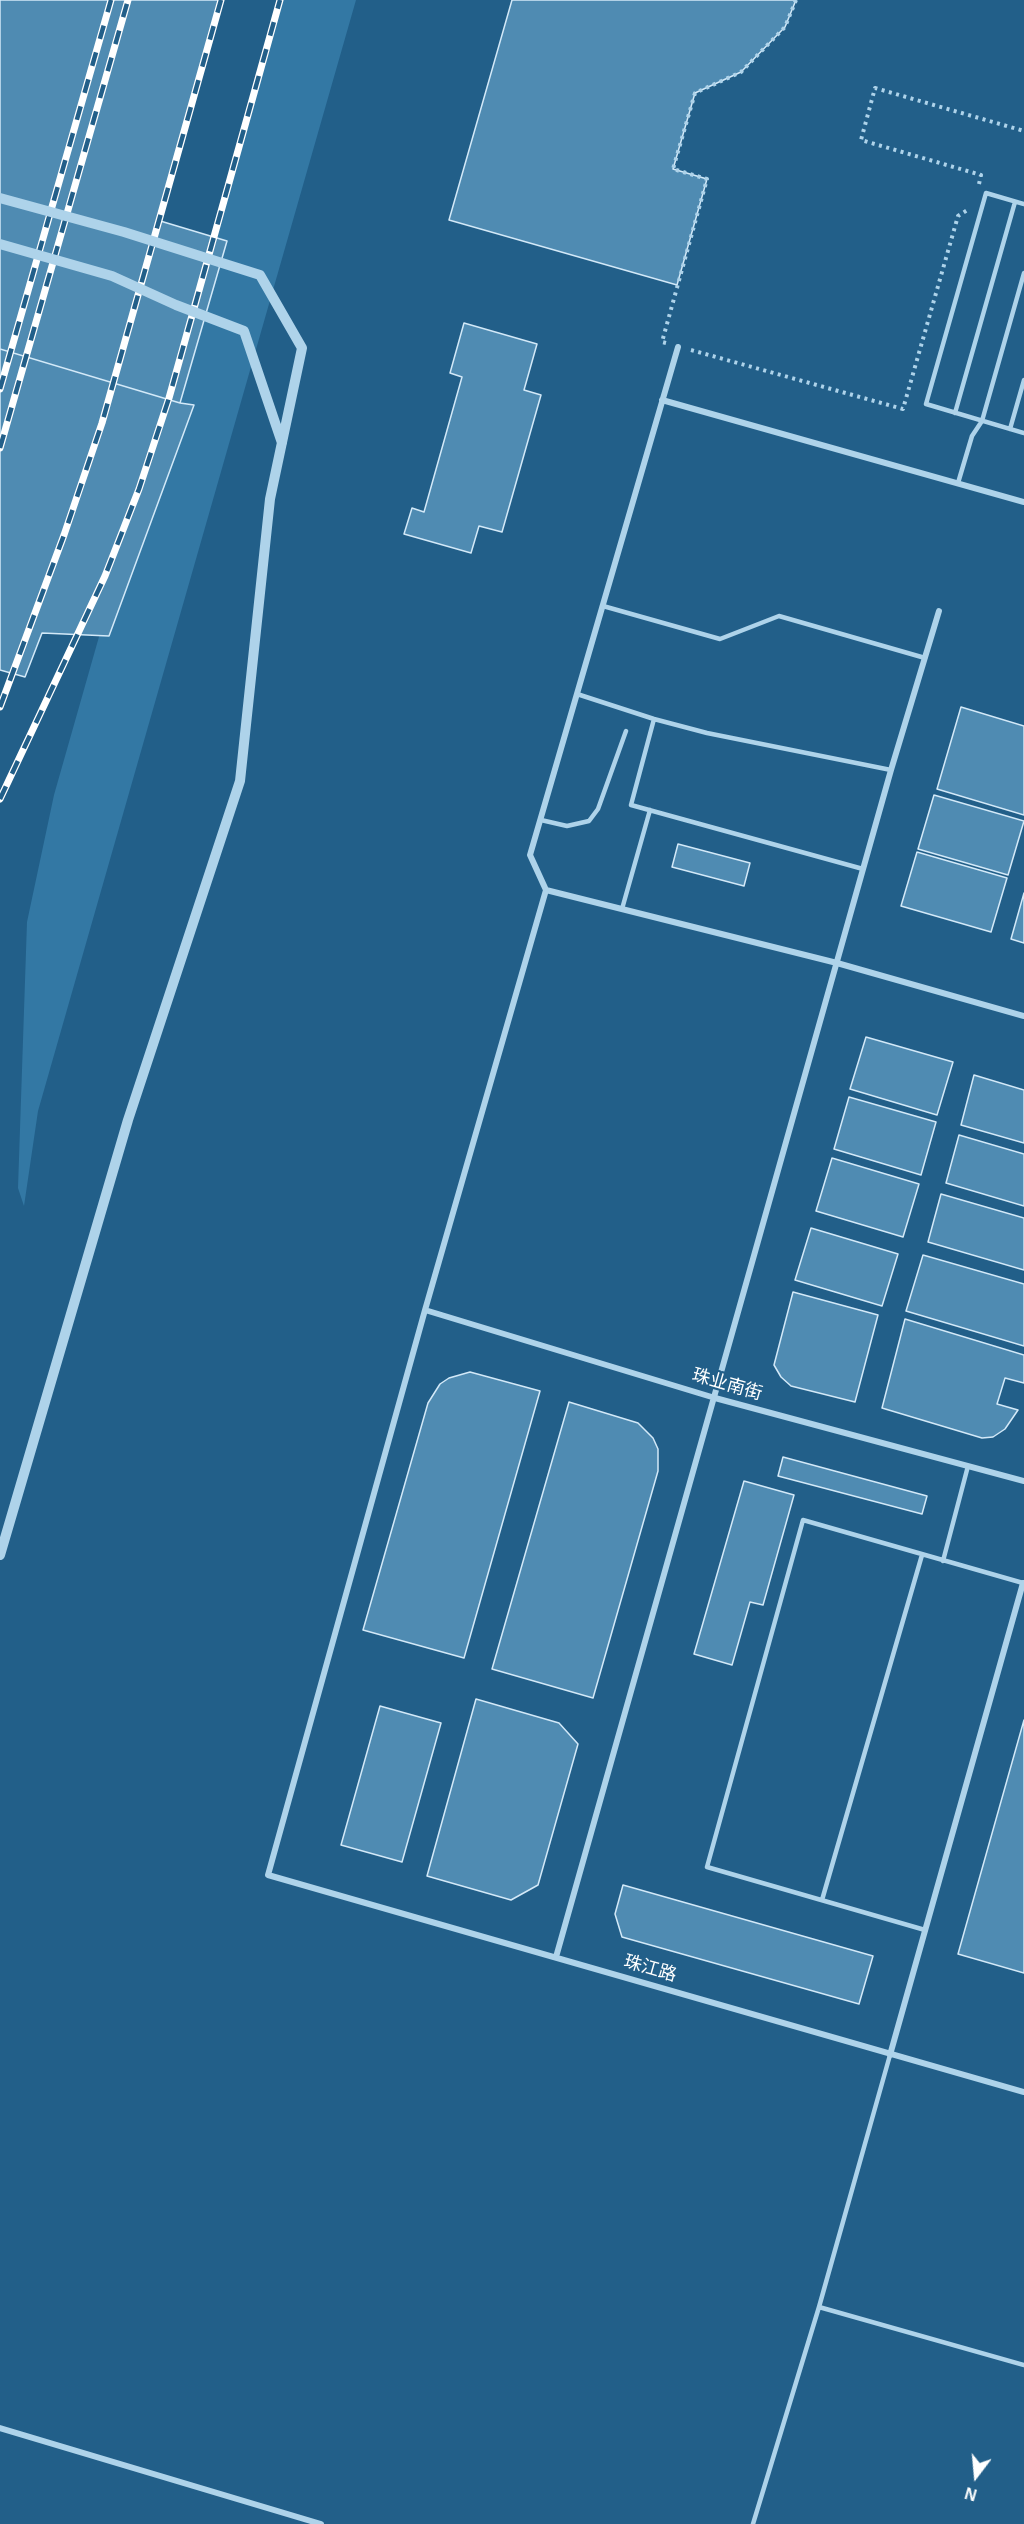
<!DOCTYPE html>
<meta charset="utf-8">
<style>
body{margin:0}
#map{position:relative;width:1024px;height:2524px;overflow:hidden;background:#225f89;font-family:Helvetica,sans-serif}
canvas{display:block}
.north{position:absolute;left:946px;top:2446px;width:60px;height:60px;-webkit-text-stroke:4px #225f89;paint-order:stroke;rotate:196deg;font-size:16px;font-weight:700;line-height:24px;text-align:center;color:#fff}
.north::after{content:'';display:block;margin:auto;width:21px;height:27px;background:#fff;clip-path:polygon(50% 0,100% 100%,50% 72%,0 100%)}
</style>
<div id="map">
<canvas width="1024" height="2524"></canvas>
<div class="north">N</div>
</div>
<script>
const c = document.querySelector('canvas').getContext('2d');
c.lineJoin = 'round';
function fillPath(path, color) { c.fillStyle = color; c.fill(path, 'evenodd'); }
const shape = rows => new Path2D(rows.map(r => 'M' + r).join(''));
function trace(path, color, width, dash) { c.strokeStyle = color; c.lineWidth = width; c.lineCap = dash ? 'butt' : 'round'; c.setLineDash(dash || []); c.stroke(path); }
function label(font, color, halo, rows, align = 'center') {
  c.font = font + ' Helvetica,"Noto Sans SC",sans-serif'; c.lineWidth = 4.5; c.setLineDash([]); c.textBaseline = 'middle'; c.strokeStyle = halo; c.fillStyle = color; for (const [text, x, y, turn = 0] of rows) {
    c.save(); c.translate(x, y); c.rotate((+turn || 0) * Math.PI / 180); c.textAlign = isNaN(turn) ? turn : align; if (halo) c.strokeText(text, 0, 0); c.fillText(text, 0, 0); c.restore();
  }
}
fillPath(shape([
 [280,0,356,0,38,1111,24,1206,18,1188,27,922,54,795]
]), '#3378a4');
const building = shape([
 [0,0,221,0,157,220,227,241,180,403,0,349,0,0],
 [512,0,796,0,785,27,741,72,695,93,673,169,707,179,677,285,449,220,512,0],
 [464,323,537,344,524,390,541,395,502,532,479,526,471,553,404,534,412,508,424,512,462,377,450,373,464,323],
 [0,349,180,403,194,405,109,636,42,633,25,677,0,670,0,349],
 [961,707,1024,726,1024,815,937,789,961,707],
 [934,795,1024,821,1008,875,918,849,934,795],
 [678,844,750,863,744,886,672,867,678,844],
 [917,852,1007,878,991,932,901,906,917,852],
 [1024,893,1024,943,1011,939,1024,893],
 [866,1037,953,1062,937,1115,850,1089,866,1037],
 [974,1075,1024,1090,1024,1143,961,1125,974,1075],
 [849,1097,936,1122,921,1175,834,1149,849,1097],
 [959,1135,1024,1154,1024,1206,946,1183,959,1135],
 [832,1158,919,1184,903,1237,816,1211,832,1158],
 [941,1194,1024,1218,1024,1270,928,1242,941,1194],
 [811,1228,898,1254,882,1306,795,1280,811,1228],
 [923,1255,1024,1284,1024,1346,906,1311,923,1255],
 [793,1292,878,1315,855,1402,791,1386,781,1377,774,1365,793,1292],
 [905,1319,1024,1355,1024,1383,1005,1378,997,1404,1018,1410,1005,1429,993,1437,982,1438,882,1408,905,1319],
 [470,1372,540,1391,464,1658,363,1630,428,1403,440,1384,449,1378,470,1372],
 [569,1402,638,1423,653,1438,658,1449,658,1471,593,1698,492,1669,569,1402],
 [783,1457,927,1496,922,1514,778,1476,783,1457],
 [744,1481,794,1495,763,1605,750,1602,732,1665,694,1654,744,1481],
 [476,1699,559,1723,578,1744,538,1885,511,1900,427,1876,476,1699],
 [380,1706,441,1723,402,1862,341,1845,380,1706],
 [1024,1720,1024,1973,958,1954,1024,1720],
 [623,1885,873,1956,859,2004,622,1937,615,1914,623,1885]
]);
fillPath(building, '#4f8bb2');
trace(building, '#d3e9f8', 1.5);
trace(shape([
 [979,184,981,175,861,140,875,88,1024,131],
 [666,343,662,342,707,179,673,169,695,93,741,72,785,27,796,0],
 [691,350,903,409,958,216,969,209]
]), '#aed3ea', 4, [3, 4.5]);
trace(shape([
 [1024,204,986,193,926,404,1024,433],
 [955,413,1015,202],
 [1010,429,1024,380],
 [958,483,972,436,982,421,1024,273],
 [603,606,720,639,779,616,925,658],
 [577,694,654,719,707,733,891,770],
 [654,719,631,805,863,869],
 [541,820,567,826,589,821,598,809,626,731],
 [622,909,650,810],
 [943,1561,968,1466],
 [822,1900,922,1555],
 [925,1930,707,1867,803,1520,1023,1583],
 [819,2307,1024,2365],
 [753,2524,819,2307,890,2055]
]), '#aed3ea', 4.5);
trace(shape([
 [678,347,530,855,546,890,425,1310,268,1875,1024,2092],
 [662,400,1024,502],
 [546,890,837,963,1024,1016],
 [425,1310,715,1398,1024,1481],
 [556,1957,891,770,939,611],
 [890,2055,1023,1583],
 [0,2428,321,2524]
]), '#aed3ea', 6);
const rail = shape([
 [0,389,111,0],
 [0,448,128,0],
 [0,707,64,535,102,423,221,0],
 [0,799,105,576,139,489,169,398,280,0]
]);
trace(rail, '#fff', 7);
trace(rail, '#225f89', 4.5, [14]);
trace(shape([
 [0,198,124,232,260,275,302,348,270,499,240,781,128,1120,0,1555],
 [0,244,112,276,176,305,244,331,282,443]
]), '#aed3ea', 10);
label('18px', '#fff', '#225f89', [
 ["珠业南街",727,1385,16],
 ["珠江路",650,1969,16]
]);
</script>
